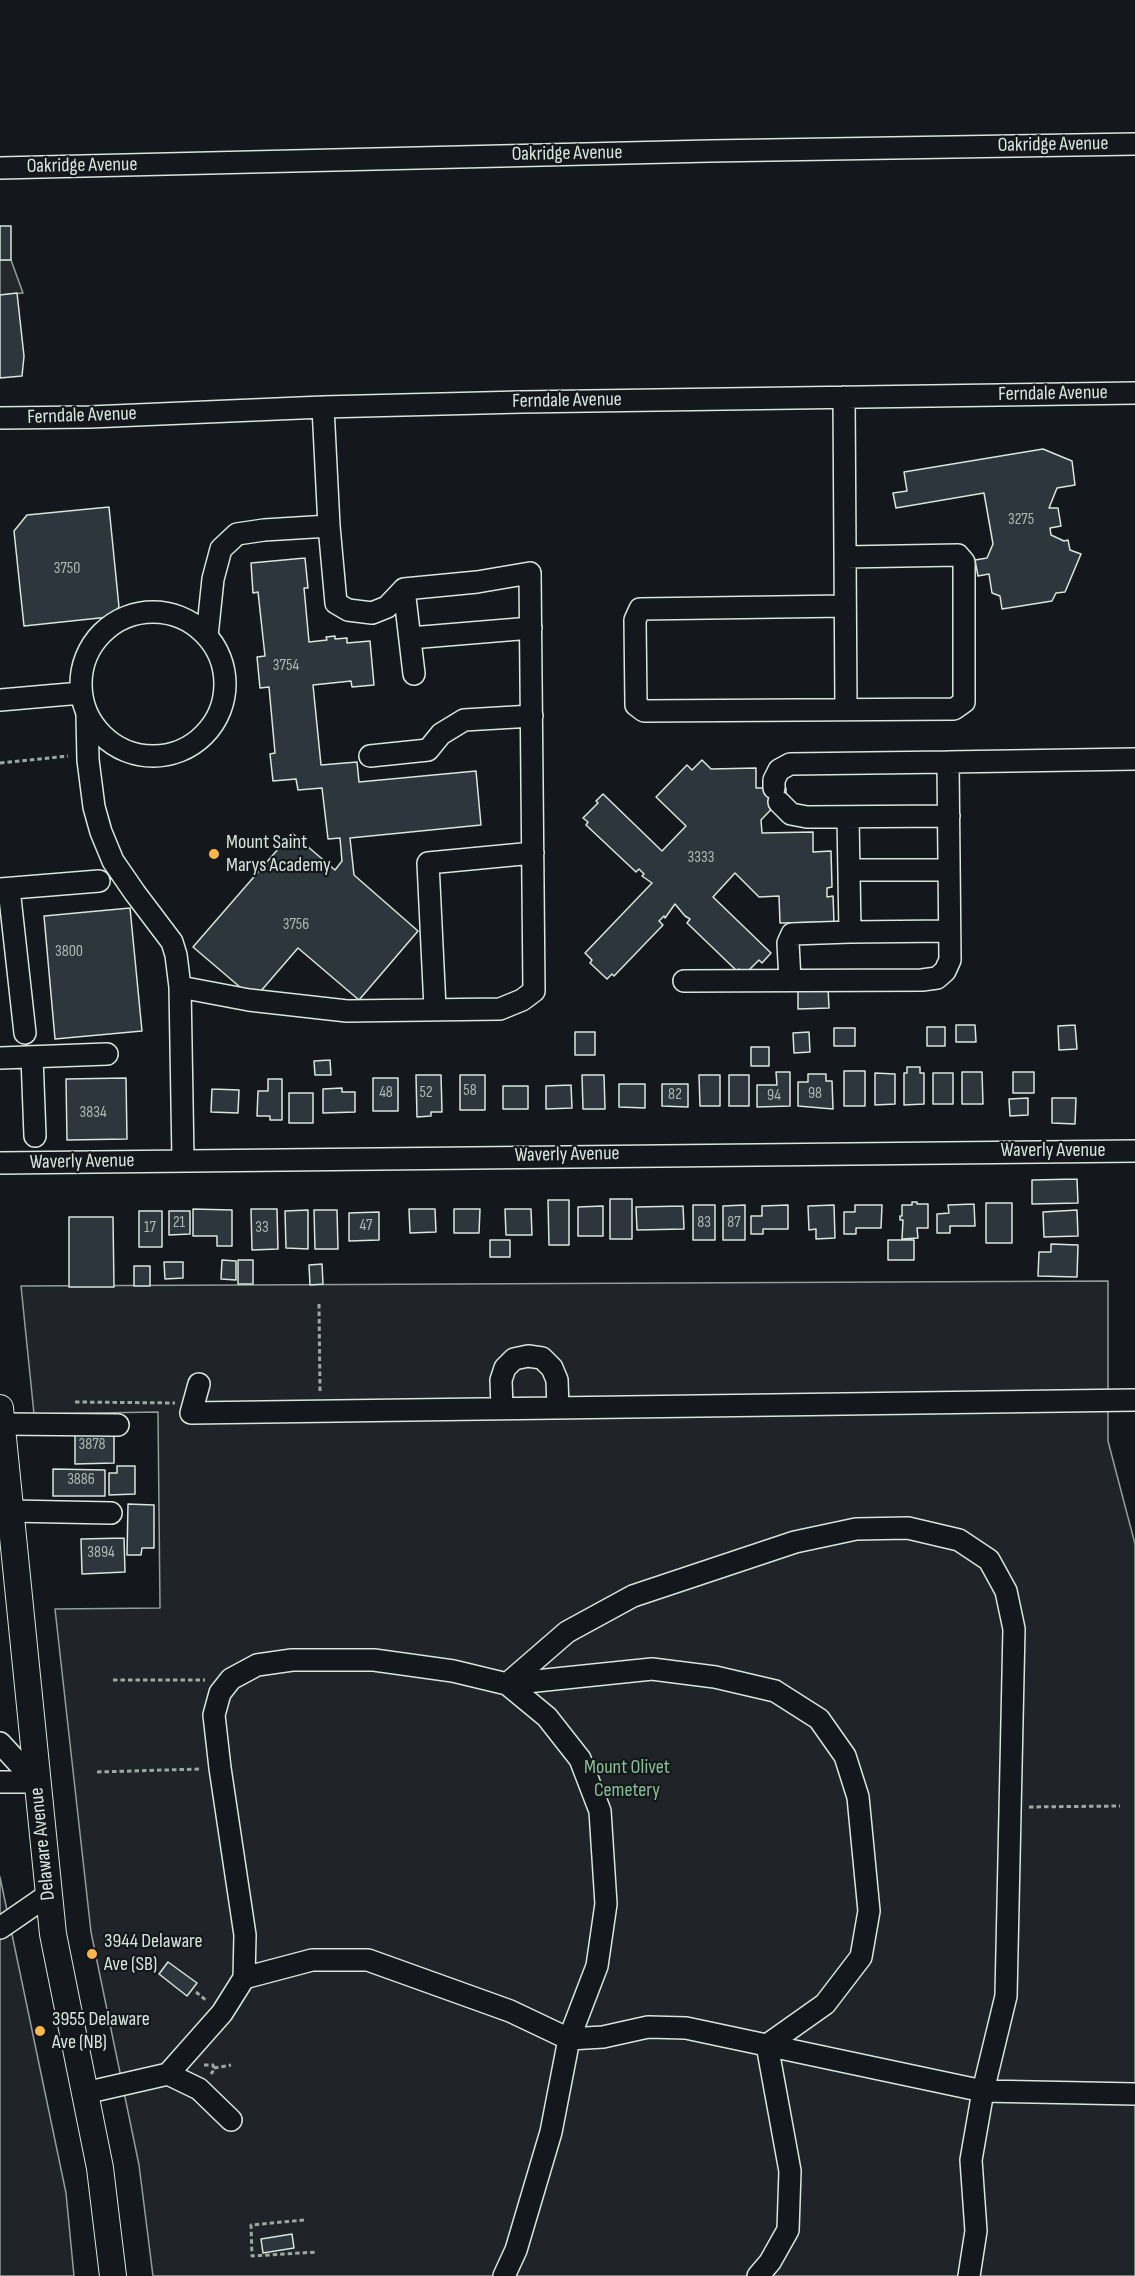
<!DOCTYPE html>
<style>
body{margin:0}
canvas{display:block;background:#14181c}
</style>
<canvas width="1135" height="2276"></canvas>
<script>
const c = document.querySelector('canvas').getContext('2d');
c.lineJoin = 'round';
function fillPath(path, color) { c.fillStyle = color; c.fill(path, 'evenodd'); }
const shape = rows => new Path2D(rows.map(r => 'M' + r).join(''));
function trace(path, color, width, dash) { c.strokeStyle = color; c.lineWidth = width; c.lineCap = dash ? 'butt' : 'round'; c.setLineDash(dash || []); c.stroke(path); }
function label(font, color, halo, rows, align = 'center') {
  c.font = font + ' "Sofia Sans Condensed",sans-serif'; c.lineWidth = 4.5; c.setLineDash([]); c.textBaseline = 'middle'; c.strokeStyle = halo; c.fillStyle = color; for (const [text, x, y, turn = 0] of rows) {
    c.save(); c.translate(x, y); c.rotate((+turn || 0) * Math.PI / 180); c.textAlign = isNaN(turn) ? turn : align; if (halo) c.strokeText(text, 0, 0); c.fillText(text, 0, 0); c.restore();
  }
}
const green = shape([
 [1108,1281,1108,1441,1135,1544,1135,2276,153,2276,139,2165,91,1932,55,1609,160,1608,158,1412,34,1414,21,1286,1108,1281],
 [0,1877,66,2193,74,2276,0,2276,0,1877]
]);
fillPath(green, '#202428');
trace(green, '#939e99', 1.5);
const parking = shape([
 [0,260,11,260,23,293,0,295,0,260]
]);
fillPath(parking, '#24282b');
trace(parking, '#939e99', 1.5);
const building = shape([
 [0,226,11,226,11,260,0,260,0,226],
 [17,293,24,356,22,376,0,378,0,295,17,293],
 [1043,449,1072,461,1075,485,1057,488,1049,508,1058,508,1061,526,1050,528,1051,535,1064,541,1068,540,1070,550,1081,554,1065,592,1056,593,1052,601,1002,609,1000,596,992,593,989,574,978,576,975,560,987,558,993,544,984,493,896,508,893,493,907,491,904,472,1043,449],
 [109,507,119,607,109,617,24,626,14,531,27,515,109,507],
 [305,558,308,588,304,588,309,642,327,640,326,637,335,636,335,639,347,638,347,643,370,641,374,685,352,687,351,681,313,685,321,765,357,762,359,782,476,771,481,825,350,838,354,875,418,931,359,1000,298,948,254,999,193,947,292,833,335,870,342,861,340,838,328,839,322,788,298,790,296,779,273,781,270,754,275,753,269,687,260,688,257,657,265,656,258,592,253,593,251,563,305,558],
 [702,760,711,769,756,768,756,788,786,788,786,794,761,820,762,833,813,832,813,852,831,851,832,887,827,888,827,897,833,896,834,922,780,923,779,896,759,897,735,873,713,897,771,953,762,963,759,960,745,974,739,969,737,971,687,923,690,919,685,916,675,904,665,918,664,916,659,921,663,925,614,976,612,974,607,979,590,963,592,960,585,953,652,883,642,876,644,874,639,869,636,872,586,825,588,822,583,818,598,803,596,801,603,794,662,851,686,826,656,797,687,765,692,770,702,760],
 [130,908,142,1031,55,1039,44,916,130,908],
 [828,988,829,1008,798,1009,798,989,828,988],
 [956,1025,975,1025,976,1042,956,1042,956,1025],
 [1075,1025,1077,1049,1059,1050,1058,1026,1075,1025],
 [927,1027,945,1027,945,1046,927,1046,927,1027],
 [834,1028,855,1028,855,1046,834,1046,834,1028],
 [575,1032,595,1032,595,1055,575,1055,575,1032],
 [809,1032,810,1052,794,1053,793,1033,809,1032],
 [751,1047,769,1047,769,1066,751,1066,751,1047],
 [330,1060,331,1075,315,1075,314,1061,330,1060],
 [907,1067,920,1067,920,1073,924,1073,924,1104,904,1105,904,1073,907,1073,907,1067],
 [844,1071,865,1071,865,1106,844,1106,844,1071],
 [776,1072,790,1072,790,1106,757,1107,757,1085,777,1085,776,1072],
 [962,1072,982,1072,983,1104,962,1104,962,1072],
 [1013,1072,1034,1072,1034,1093,1013,1093,1013,1072],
 [875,1073,895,1074,895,1104,875,1105,875,1073],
 [933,1073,953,1073,953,1104,933,1104,933,1073],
 [808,1074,826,1074,826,1081,832,1081,833,1109,798,1106,798,1082,808,1082,808,1074],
 [416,1075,441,1075,442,1112,431,1112,431,1116,417,1117,416,1075],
 [460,1075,485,1075,485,1110,460,1110,460,1075],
 [582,1075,604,1075,605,1109,583,1109,582,1075],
 [699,1075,720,1075,720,1106,700,1106,699,1075],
 [729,1075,749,1075,749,1106,729,1106,729,1075],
 [126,1078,127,1139,67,1140,66,1079,126,1078],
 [373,1078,398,1078,398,1111,373,1111,373,1078],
 [268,1079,282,1079,282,1120,270,1120,270,1116,257,1116,258,1091,268,1091,268,1079],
 [619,1084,645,1084,645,1108,619,1107,619,1084],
 [662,1084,688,1084,688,1107,662,1106,662,1084],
 [571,1085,572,1108,546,1109,546,1086,571,1085],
 [503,1086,528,1086,528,1109,503,1109,503,1086],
 [342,1088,342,1092,355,1092,355,1112,323,1113,323,1089,342,1088],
 [212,1089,239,1090,238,1113,211,1112,212,1089],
 [289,1093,313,1093,313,1123,289,1123,289,1093],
 [1028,1098,1028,1115,1010,1116,1009,1099,1028,1098],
 [1052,1098,1076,1098,1075,1124,1052,1123,1052,1098],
 [1077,1179,1078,1203,1032,1204,1032,1180,1077,1179],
 [610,1199,632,1199,632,1239,610,1239,610,1199],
 [548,1200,569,1200,569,1245,549,1245,548,1200],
 [912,1202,917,1202,917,1204,928,1204,928,1228,917,1228,918,1238,902,1239,903,1220,900,1220,900,1216,902,1216,902,1205,912,1205,912,1202],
 [986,1203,1012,1203,1012,1243,986,1243,986,1203],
 [974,1204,975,1226,950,1226,950,1233,937,1233,937,1214,949,1213,948,1205,974,1204],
 [693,1205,715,1205,715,1240,693,1240,693,1205],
 [745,1205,745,1240,723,1240,723,1206,745,1205],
 [788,1205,788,1229,763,1229,763,1234,751,1234,751,1216,762,1216,762,1206,788,1205],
 [834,1205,835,1238,816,1239,816,1229,809,1230,808,1206,834,1205],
 [855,1205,882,1205,881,1228,856,1228,856,1234,844,1234,844,1212,855,1212,855,1205],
 [603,1206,603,1236,578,1236,578,1207,603,1206],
 [683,1206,684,1229,637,1230,636,1207,683,1206],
 [193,1209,232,1210,232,1246,217,1246,217,1236,193,1236,193,1209],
 [251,1209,277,1209,278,1249,252,1250,251,1209],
 [409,1209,435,1209,436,1232,410,1233,409,1209],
 [454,1209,480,1209,479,1233,454,1233,454,1209],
 [505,1209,531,1209,532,1235,506,1235,505,1209],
 [308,1210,308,1249,286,1248,285,1211,308,1210],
 [314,1210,337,1210,338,1249,315,1249,314,1210],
 [1077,1210,1078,1236,1044,1237,1043,1212,1077,1210],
 [139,1211,162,1211,162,1247,139,1247,139,1211],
 [169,1211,190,1211,190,1234,169,1235,169,1211],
 [379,1212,379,1240,349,1241,349,1213,379,1212],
 [69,1217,113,1217,114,1287,69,1287,69,1217],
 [490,1240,510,1240,510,1257,490,1257,490,1240],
 [888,1240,914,1240,914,1260,888,1260,888,1240],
 [1051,1244,1078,1245,1077,1277,1038,1276,1039,1252,1051,1252,1051,1244],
 [222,1260,236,1261,236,1280,221,1279,222,1260],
 [238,1260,253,1260,253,1284,238,1284,238,1260],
 [164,1262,183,1262,183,1278,165,1279,164,1262],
 [322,1264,323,1284,310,1285,309,1265,322,1264],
 [134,1266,150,1266,150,1286,134,1286,134,1266],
 [75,1435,114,1435,114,1463,75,1464,75,1435],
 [117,1466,135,1466,135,1494,109,1495,109,1473,117,1473,117,1466],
 [53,1469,105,1470,105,1496,53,1496,53,1469],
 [128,1504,154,1505,154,1548,142,1548,141,1555,127,1555,128,1504],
 [124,1538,125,1572,82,1574,81,1539,124,1538],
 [168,1962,197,1983,187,1996,159,1974,168,1962],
 [292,2234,294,2248,263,2253,261,2239,292,2234]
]);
fillPath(building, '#2c363c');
trace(building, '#d8e6dc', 1.5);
const minor = shape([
 [0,168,710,151,1135,144],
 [844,397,846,709],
 [323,407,329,526,336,603,348,610,372,613,387,607,404,589],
 [0,418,90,417,323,407,521,402,1135,393],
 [845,557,958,555,964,562,964,702,954,709,644,711,636,705,635,620,640,609,845,606],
 '81 684a72 72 0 1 1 144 0a72 72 0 1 1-144 0Z',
 [207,636,213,579,221,549,237,534,264,530,329,526],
 [410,638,531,628],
 [0,700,81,693],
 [87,715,88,760,94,807,101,832,113,861,135,893,172,942,176,955,180,987,183,1160],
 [370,756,428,750,441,734,464,720,532,716],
 [774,788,774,780,779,770,790,764,948,762],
 [779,802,791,814,807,817,949,816],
 [848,817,850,932,949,931],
 [849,870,949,870],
 [0,889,99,881],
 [9,889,25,1033],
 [790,980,788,943,792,934,850,932],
 [684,981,922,980,937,978,945,971,950,960,948,762,1135,759],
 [180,987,249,1000,347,1011,500,1009,522,1000,534,991,530,573,477,582,404,589,414,674],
 [435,1008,428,863,533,853],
 [32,1057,35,1136],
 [0,1058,107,1054],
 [0,1163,1135,1151],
 [199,1384,191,1413,1135,1400],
 [502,1408,501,1380,505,1368,514,1359,528,1356,542,1358,552,1368,557,1380,558,1408],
 [2,1424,118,1425],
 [11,1511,111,1513],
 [0,1743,36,1782],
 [0,1782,36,1782],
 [0,1928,48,1895],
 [244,1978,245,1935,220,1768,214,1715,220,1693,231,1679,257,1665,292,1660,374,1660,453,1671,507,1684,547,1717,580,1759,600,1811,606,1904,597,1966,569,2039,551,2132,516,2250,504,2276],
 [168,2074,199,2089,231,2120],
 [85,2093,168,2074,222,2013,244,1978,312,1960,368,1960,510,2011,569,2039,603,2037,648,2027,686,2028,983,2091,1135,2094],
 [758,2276,770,2262,788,2230,790,2171,767,2045,825,2004,861,1957,869,1911,858,1797,845,1756,819,1719,775,1691,715,1677,652,1669,507,1684,567,1632,633,1596,795,1542,856,1529,908,1528,959,1540,989,1560,1006,1591,1014,1629,1006,1996,983,2091,971,2160,976,2231,969,2276]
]);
const major = shape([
 [0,1408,53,1934,100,2168,113,2276]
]);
trace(minor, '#d8e6dc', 24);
trace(major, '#d8e6dc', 28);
trace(shape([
 [0,763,68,756],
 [319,1304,320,1392],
 [75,1402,175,1403],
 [113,1680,205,1680],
 [97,1772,200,1769],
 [1029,1807,1120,1806],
 [196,1992,207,2001],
 [204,2065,213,2065,214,2070,211,2074],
 [214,2068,231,2065],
 [304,2220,251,2225,252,2256,317,2252]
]), '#9da8a2', 3, [4.5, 3]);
trace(minor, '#14181c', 21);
trace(major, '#14181c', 26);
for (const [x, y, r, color] of [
 [214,854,6,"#ffb74d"],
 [92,1954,6,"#ffb74d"],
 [40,2031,6,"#ffb74d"]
]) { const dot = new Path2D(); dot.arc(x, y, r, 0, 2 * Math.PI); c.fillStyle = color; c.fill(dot); trace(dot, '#14181c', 2); }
label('16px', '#adbab4', null, [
 ["3275",1021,520],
 ["3750",67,569],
 ["3754",286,666],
 ["3333",701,858],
 ["3756",296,925],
 ["3800",69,952],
 ["58",470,1091],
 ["48",386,1093],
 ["52",426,1093],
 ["98",815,1094],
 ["82",675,1095],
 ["94",774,1096],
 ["3834",93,1113],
 ["21",179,1223],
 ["83",704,1223],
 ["87",734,1223],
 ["47",366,1226],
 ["17",150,1228],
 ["33",262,1228],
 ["3878",92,1445],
 ["3886",81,1480],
 ["3894",101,1553]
]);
label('20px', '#d8e6dc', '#14181c', [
 ["Oakridge Avenue",1053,145,-1],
 ["Oakridge Avenue",567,154,-1],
 ["Oakridge Avenue",82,166,-1],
 ["Ferndale Avenue",1053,394,-1],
 ["Ferndale Avenue",567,401,-1],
 ["Ferndale Avenue",82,416,-2],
 ["Waverly Avenue",1053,1151],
 ["Waverly Avenue",567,1155,-1],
 ["Waverly Avenue",82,1162,-1],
 ["Delaware Avenue",43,1844,-96]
]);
label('20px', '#d8e6dc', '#14181c', [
 ["Mount Saint",226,843],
 ["Marys Academy",226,866],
 ["3944 Delaware",104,1942],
 ["Ave (SB)",104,1965],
 ["3955 Delaware",52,2020],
 ["Ave (NB)",52,2043]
], 'left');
label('20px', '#8ac095', '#14181c', [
 ["Mount Olivet",627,1768],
 ["Cemetery",627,1791]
]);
</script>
